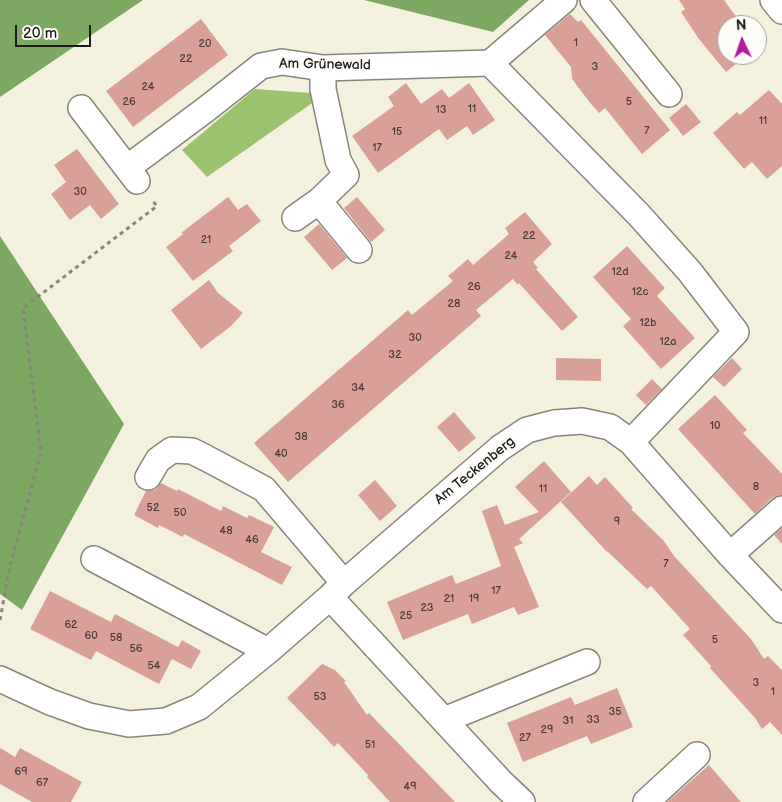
<!DOCTYPE html>
<meta charset="utf-8">
<style>
body{margin:0}
#map{position:relative;width:782px;height:802px;overflow:hidden;background:#f3f0dd;font-family:"Balsamiq Sans",sans-serif}
canvas{display:block}
.north{position:absolute;left:717px;top:15px;width:50px;height:50px;box-sizing:border-box;background:#fdfcf7;border:1px solid #a3a29f;border-radius:50%;rotate:357deg;font-size:14px;font-weight:700;line-height:20px;text-align:center;color:#1c1c1c}
.north::after{content:'';display:block;margin:auto;width:18px;height:22px;background:#b5179e;clip-path:polygon(50% 0,100% 100%,50% 72%,0 100%)}
.scale{position:absolute;left:15px;top:25px;width:76px;height:22px;box-sizing:border-box;border:2px solid #1c1c1c;border-top:0;padding-left:6px;font-size:15px;line-height:18px;white-space:nowrap;color:#1c1c1c;-webkit-text-stroke:4px #fdfcf7;paint-order:stroke}
</style>
<div id="map">
<canvas width="782" height="802"></canvas>
<div class="north">N</div>
<div class="scale">20 m</div>
</div>
<script>
const c = document.querySelector('canvas').getContext('2d');
c.lineJoin = 'round';
function fillPath(path, color) { c.fillStyle = color; c.fill(path, 'evenodd'); }
const shape = rows => new Path2D(rows.map(r => 'M' + r).join(''));
function trace(path, color, width, dash) { c.strokeStyle = color; c.lineWidth = width; c.lineCap = dash ? 'butt' : 'round'; c.setLineDash(dash || []); c.stroke(path); }
function label(font, color, halo, rows, align = 'center') {
  c.font = font + ' "Balsamiq Sans",sans-serif'; c.lineWidth = 4.5; c.setLineDash([]); c.textBaseline = 'middle'; c.strokeStyle = halo; c.fillStyle = color; for (const [text, x, y, turn = 0] of rows) {
    c.save(); c.translate(x, y); c.rotate((+turn || 0) * Math.PI / 180); c.textAlign = isNaN(turn) ? turn : align; if (halo) c.strokeText(text, 0, 0); c.fillText(text, 0, 0); c.restore();
  }
}
fillPath(shape([
 [255,89,325,94,207,177,182,150]
]), '#9bc26e');
fillPath(shape([
 [0,0,143,0,0,97],
 [364,0,529,0,493,32],
 [0,236,124,424,22,610,0,594]
]), '#7ca861');
fillPath(shape([
 [679,0,724,0,742,25,727,25,727,55,747,55,726,72,699,39,681,12,685,9],
 [570,14,578,22,581,20,670,130,642,154,605,108,599,113,591,104,572,79,571,67,545,35],
 [201,19,228,55,133,127,106,91],
 [406,83,421,104,442,89,449,98,469,83,495,120,473,135,467,126,447,140,439,129,378,173,352,136,394,106,388,97],
 [769,90,782,104,782,166,767,179,752,162,744,169,713,133,737,112,740,115],
 [686,104,701,122,683,136,669,118],
 [77,149,119,204,101,219,90,205,70,220,51,194,66,182,54,165],
 [228,197,238,210,247,204,261,221,229,246,233,251,193,281,166,247,183,234,181,233],
 [357,197,385,230,371,242,344,208],
 [525,212,552,244,533,262,538,268,536,269,578,317,562,331,519,283,518,285,513,279,476,310,481,316,288,482,254,443,408,310,412,315,453,281,448,276,468,259,473,265,509,234,505,228],
 [319,224,347,258,332,270,304,237],
 [627,246,665,288,657,296,695,338,661,369,623,326,631,319,593,277],
 [209,280,218,293,243,313,231,326,201,349,171,310],
 [556,358,601,359,601,381,556,380],
 [732,358,742,369,724,387,713,377],
 [652,379,662,389,646,405,636,395],
 [715,395,747,430,743,433,782,474,782,495,779,495,772,498,755,514,678,429],
 [454,412,476,438,459,452,437,427],
 [544,461,571,492,519,539,523,543,514,547,539,607,518,615,514,607,472,624,468,614,403,640,387,602,452,575,456,584,501,566,482,511,497,505,505,525,539,512,515,487],
 [589,476,597,485,605,477,633,508,631,509,664,541,674,556,751,639,764,659,768,656,782,670,782,735,770,722,762,729,755,718,710,668,711,666,683,635,690,629,651,586,647,589,607,551,607,552,561,502],
 [375,480,397,506,380,521,358,495],
 [161,483,177,491,178,489,221,511,223,506,247,518,249,515,274,527,261,552,292,567,282,585,184,534,183,537,159,525,158,528,134,515,146,491,155,490],
 [782,528,782,544,774,535],
 [50,591,111,622,115,614,178,647,182,640,201,651,191,669,172,659,159,684,96,651,91,660,30,629],
 [322,664,335,670,346,681,344,682,367,715,369,713,455,802,390,802,367,777,368,775,338,743,334,747,324,736,287,698],
 [617,688,633,727,591,744,587,736,523,762,507,723,571,697,575,705],
 [0,748,15,757,20,748,82,782,71,802,32,802,0,784],
 [709,765,741,802,667,802,674,796]
]), '#d8a097');
const minor = shape([
 [593,0,669,94],
 [773,0,782,11],
 [490,63,639,215,690,272,736,332,631,442],
 [81,108,127,168],
 [137,181,127,168,205,110,261,66,282,62,323,68,490,63,564,0],
 [319,201,359,250],
 [295,218,319,201,346,175,338,160,333,136,323,89,323,68],
 [148,477,158,460,172,450,192,451,206,458,264,489,344,583],
 [730,555,782,509],
 [94,559,268,651],
 [330,597,501,782,522,802],
 [0,679,50,702,89,716,129,724,166,721,199,707,268,651,330,597,344,583,500,448,527,430,554,423,582,421,610,427,631,442,730,555,782,610],
 [444,720,587,662],
 [646,802,697,755]
]);
trace(minor, '#88867c', 28);
trace(shape([
 [0,620,9,570,41,452,23,308,157,206,152,200]
]), '#88867c', 3, [4, 4]);
trace(minor, '#fff', 25);
label('11px', '#4b3d3b', null, [
 ["1",576,43],
 ["20",205,44],
 ["22",186,59],
 ["3",595,67],
 ["24",148,87],
 ["26",129,102],
 ["5",629,102],
 ["11",472,109],
 ["13",441,110],
 ["11",763,121],
 ["7",647,131],
 ["15",397,132],
 ["17",377,148],
 ["30",80,192],
 ["22",529,236],
 ["21",206,240],
 ["24",511,256],
 ["12d",620,272],
 ["26",474,287],
 ["12c",640,292],
 ["28",454,304],
 ["12b",648,323],
 ["30",415,338],
 ["12a",668,342],
 ["32",395,355],
 ["34",358,388],
 ["36",338,405],
 ["10",715,426],
 ["38",301,437],
 ["40",281,454],
 ["8",756,487],
 ["11",543,489],
 ["52",153,508],
 ["50",180,513],
 ["9",617,522],
 ["48",226,531],
 ["46",252,540],
 ["7",666,564],
 ["17",496,591],
 ["21",449,599],
 ["19",474,599],
 ["23",427,608],
 ["25",406,616],
 ["62",71,625],
 ["60",91,636],
 ["58",116,638],
 ["5",715,640],
 ["56",136,649],
 ["54",154,666],
 ["3",756,683],
 ["1",773,692],
 ["53",320,697],
 ["35",615,712],
 ["33",593,720],
 ["31",568,721],
 ["29",547,730],
 ["27",525,738],
 ["51",370,745],
 ["69",21,772],
 ["67",42,783],
 ["49",410,787]
]);
label('14px', '#1c1c1c', '#fdfcf7', [
 ["Am Grünewald",325,65,1],
 ["Am Teckenberg",475,471,-39]
]);
</script>
